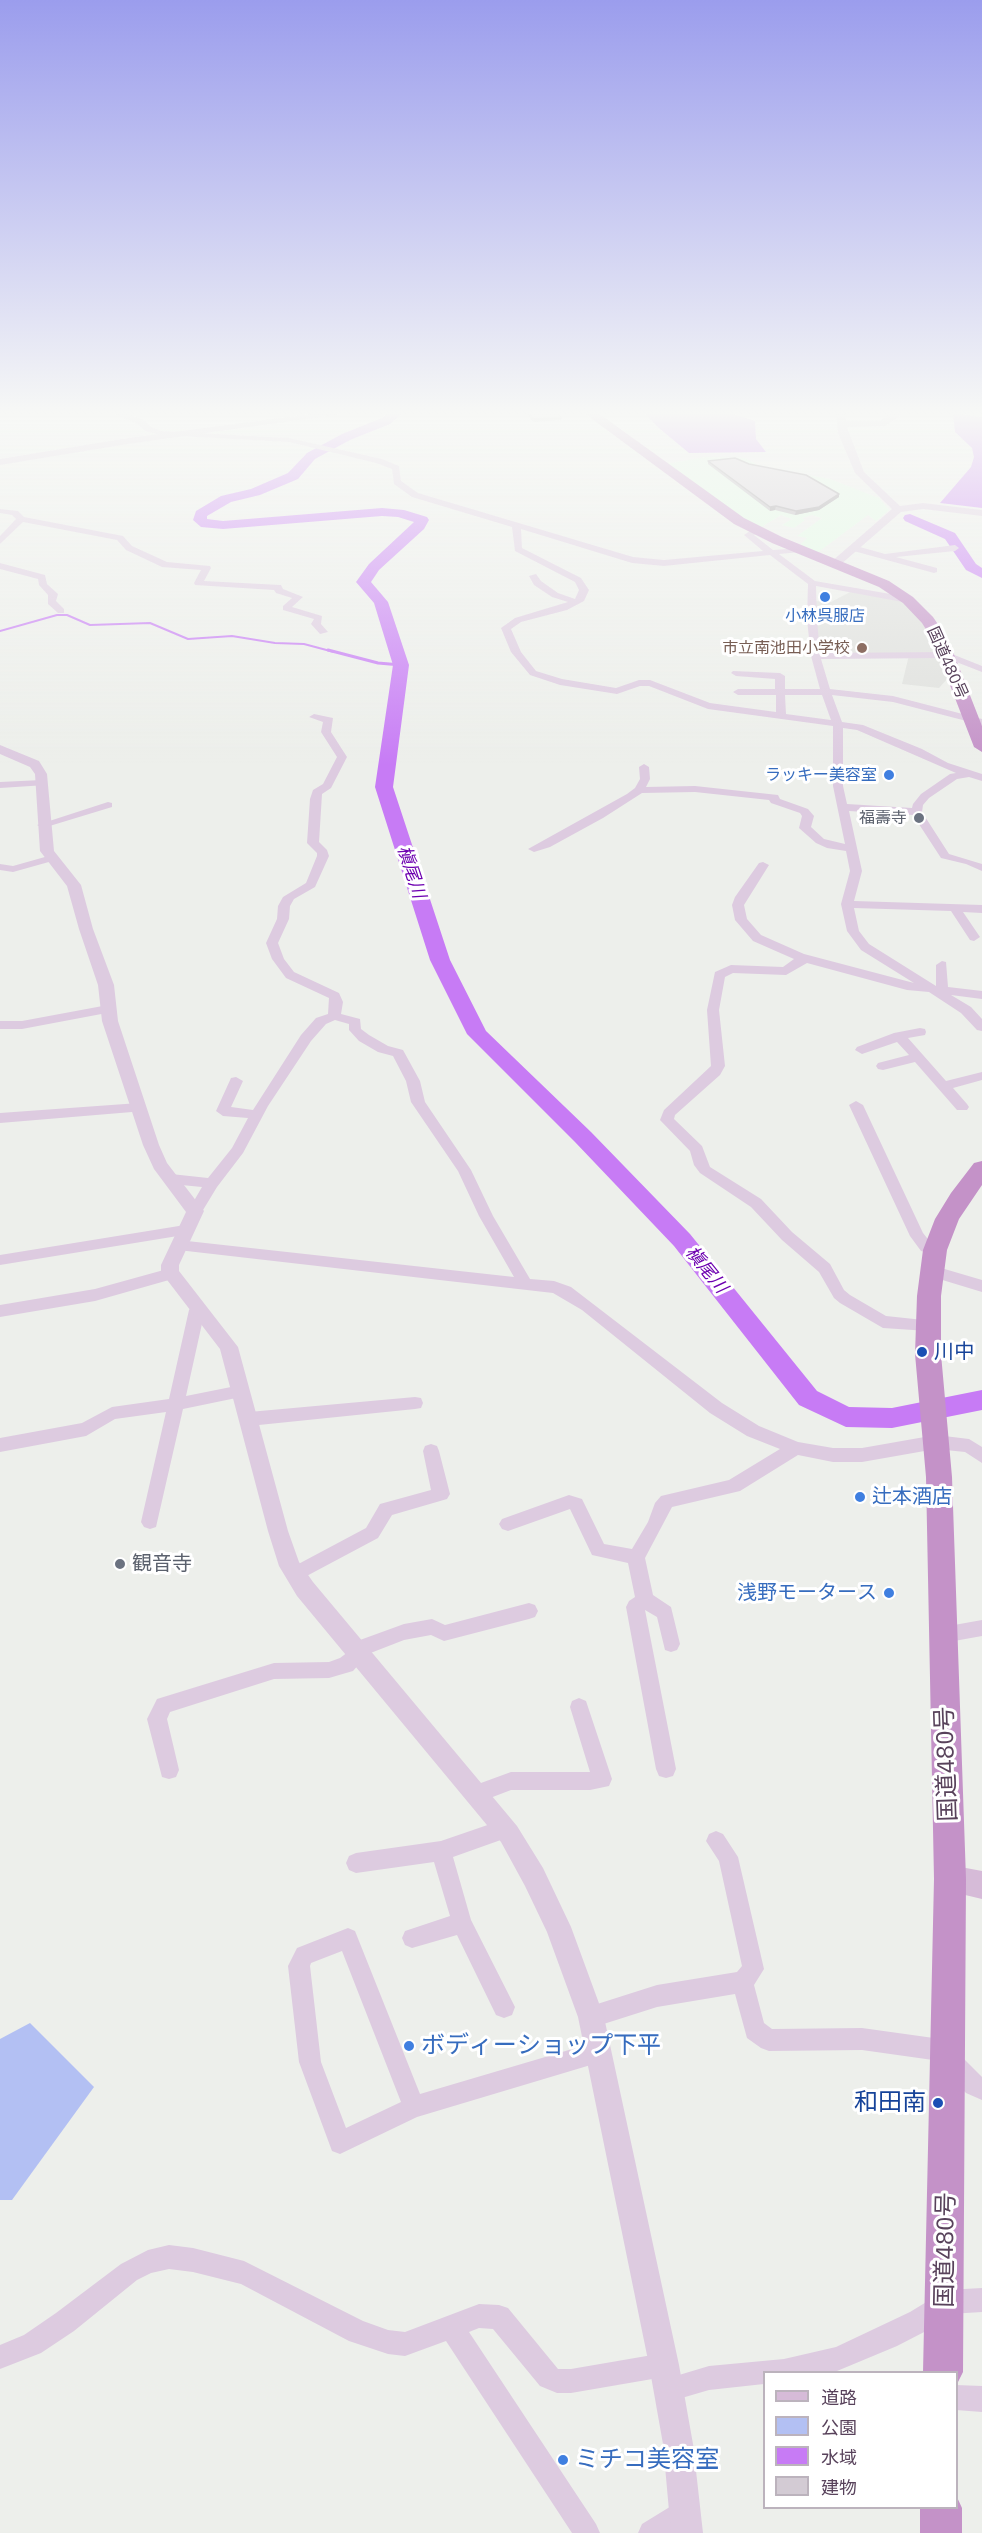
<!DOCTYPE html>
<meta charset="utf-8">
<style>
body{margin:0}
#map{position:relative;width:982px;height:2533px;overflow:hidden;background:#edefeb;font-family:"IBM Plex Sans","Noto Sans JP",sans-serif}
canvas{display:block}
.legend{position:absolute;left:763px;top:2371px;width:195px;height:138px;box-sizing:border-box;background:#fff;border:2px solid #bcb3bd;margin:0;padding:8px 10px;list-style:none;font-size:18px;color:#58425b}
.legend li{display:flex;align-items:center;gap:12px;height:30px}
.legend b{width:30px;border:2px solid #bcb3bd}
</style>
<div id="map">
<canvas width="982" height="2533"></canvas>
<ul class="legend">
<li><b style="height:8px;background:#d6bbd8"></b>道路</li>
<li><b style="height:16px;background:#b3c0f3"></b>公園</li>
<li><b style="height:16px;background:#c77bf5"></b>水域</li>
<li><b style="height:16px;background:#d3cbd4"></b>建物</li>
</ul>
</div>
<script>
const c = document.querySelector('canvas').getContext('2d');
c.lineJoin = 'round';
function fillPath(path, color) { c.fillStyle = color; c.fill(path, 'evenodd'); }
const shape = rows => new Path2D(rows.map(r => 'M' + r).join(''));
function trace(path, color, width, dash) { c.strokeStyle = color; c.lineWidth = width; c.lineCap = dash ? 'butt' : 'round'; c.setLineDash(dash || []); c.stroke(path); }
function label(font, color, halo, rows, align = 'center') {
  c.font = font + ' "IBM Plex Sans","Noto Sans JP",sans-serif'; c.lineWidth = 6; c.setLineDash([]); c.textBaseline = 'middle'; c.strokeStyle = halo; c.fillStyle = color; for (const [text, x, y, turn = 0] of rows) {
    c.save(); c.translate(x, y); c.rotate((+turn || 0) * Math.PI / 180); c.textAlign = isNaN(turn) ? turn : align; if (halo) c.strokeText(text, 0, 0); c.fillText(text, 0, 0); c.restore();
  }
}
fillPath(shape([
 [705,457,745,458,761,467,830,479,879,498,889,510,876,521,868,515,817,553,799,546,807,538,797,536,822,518,812,515,802,518,805,520,794,528,782,525,792,519,781,515,760,528,746,521,666,464]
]), '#e1fde4');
fillPath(shape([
 [854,590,906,602,928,627,949,677,939,688,902,684,909,655,819,655,815,601,831,602]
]), '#dfe0dd');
fillPath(shape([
 [30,2023,94,2087,12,2200,0,2200,0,2039]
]), '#b3c0f3');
fillPath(shape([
 [641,410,724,410,739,416,755,421,756,439,766,452,689,453,660,429],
 [953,413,982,417,982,508,940,503,971,467,974,457,972,448,955,432]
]), '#c77bf5');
trace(shape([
 [0,631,57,615,67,615,90,625,150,623,188,639,232,636,275,643,304,644,334,652]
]), '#c77bf5', 2);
trace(shape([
 [328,650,378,663,401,665]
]), '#c77bf5', 3);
fillPath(shape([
 [392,410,406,410,390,424,350,440,315,459,298,479,260,495,231,502,207,516,207,519,223,521,382,508,404,510,427,517,429,520,424,529,379,570,371,582,388,602,409,665,393,787,450,960,486,1031,591,1132,690,1234,817,1391,849,1407,892,1408,982,1390,982,1410,892,1428,846,1427,799,1405,674,1246,575,1142,467,1034,430,960,375,787,393,665,374,603,356,582,369,564,414,522,398,517,382,516,223,529,201,527,193,520,196,511,221,496,251,489,288,473,307,453,342,434,382,418,392,410],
 [910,514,955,533,976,564,982,568,982,578,966,570,945,539,905,521,903,518,905,515,910,514]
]), '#c77bf5');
fillPath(shape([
 [78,410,118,410,144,420,151,427,161,431,289,438,382,459,399,466,401,481,418,493,633,557,664,560,763,551,744,535,753,529,759,529,759,533,754,535,773,550,801,548,801,552,779,554,815,581,908,597,913,600,908,603,816,586,817,620,820,653,947,652,982,666,982,672,946,658,821,659,830,689,893,696,982,719,982,725,893,702,832,695,842,722,863,725,922,749,948,763,982,774,982,781,969,777,957,779,929,798,923,805,922,812,949,854,982,864,982,871,966,864,941,858,913,815,849,811,862,871,854,901,982,905,982,913,963,912,980,937,974,941,970,940,951,911,854,908,859,931,869,944,936,986,936,965,942,961,946,962,948,987,982,991,982,999,951,995,971,1007,982,1019,982,1031,977,1030,961,1013,929,992,907,990,807,963,786,975,733,973,725,977,719,1010,725,1066,720,1075,675,1115,674,1119,702,1146,710,1167,761,1199,792,1232,830,1264,844,1290,850,1295,886,1316,933,1321,936,1325,933,1329,928,1331,883,1328,840,1303,834,1298,819,1272,782,1240,751,1207,700,1173,694,1165,690,1151,660,1120,664,1110,711,1066,707,1010,715,972,731,965,783,967,794,959,753,941,735,920,732,905,735,897,759,863,763,862,769,865,744,905,747,919,761,935,804,954,914,983,861,950,847,931,841,904,850,871,846,851,827,848,816,843,799,828,802,816,800,813,771,803,769,800,695,792,642,793,603,818,550,847,534,852,528,849,627,794,635,788,640,779,639,767,644,764,649,767,650,779,646,787,695,786,778,795,780,799,808,809,814,816,811,827,824,839,845,844,833,786,833,726,708,709,649,686,640,686,617,694,560,685,530,675,511,652,501,628,515,618,568,602,552,597,534,585,529,576,536,574,541,581,558,593,575,599,579,590,575,582,515,551,512,527,412,497,394,484,392,469,376,463,289,442,160,435,145,431,138,424,115,414,78,410],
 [521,529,632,563,664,566,770,555,808,584,807,620,811,656,820,689,785,689,785,676,780,673,733,671,731,673,736,676,775,679,775,689,738,689,733,692,738,695,776,695,776,712,710,703,650,680,639,680,616,688,562,679,536,671,521,652,511,629,521,622,567,610,584,601,589,590,581,578,522,548,521,529],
 [785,695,822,695,831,720,786,714,785,695],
 [843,728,857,730,956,773,950,774,921,794,913,804,912,808,847,804,843,786,843,728],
 [0,509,18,511,24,517,123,536,132,546,167,562,210,566,211,568,204,581,281,585,283,589,303,597,292,607,322,616,321,624,328,632,320,634,311,624,314,619,283,610,283,606,292,598,276,593,274,590,195,585,194,583,201,570,162,567,126,550,117,540,23,522,0,544,0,536,16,519,12,515,0,513,0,509],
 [853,545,885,554,955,545,959,548,955,551,896,557,937,568,937,572,934,573,850,550,850,546,853,545],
 [0,563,45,575,47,584,58,594,56,601,64,609,64,613,58,613,48,604,48,595,39,585,38,579,0,569,0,563],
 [314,714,333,718,331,732,347,757,331,788,322,794,319,842,327,850,329,856,315,887,294,899,290,906,289,919,278,943,284,959,294,972,339,993,343,1002,341,1014,360,1019,361,1029,369,1035,388,1046,403,1050,420,1081,425,1102,471,1170,493,1216,530,1279,554,1281,571,1287,722,1403,759,1426,798,1442,833,1448,862,1448,936,1435,969,1439,982,1447,982,1463,965,1452,936,1449,862,1462,833,1462,798,1455,740,1491,672,1507,645,1558,653,1595,671,1607,680,1644,677,1650,671,1652,665,1650,657,1617,645,1610,676,1769,673,1776,666,1778,659,1776,656,1769,626,1607,629,1601,635,1597,628,1563,592,1555,570,1509,508,1531,502,1529,499,1524,502,1519,569,1495,582,1499,604,1544,632,1549,648,1522,655,1503,661,1496,729,1480,780,1449,747,1436,710,1413,582,1310,553,1293,178,1250,171,1245,178,1240,514,1277,479,1216,458,1171,411,1102,406,1081,393,1056,378,1052,359,1041,349,1030,349,1024,335,1020,326,1024,311,1041,268,1106,243,1153,217,1187,200,1215,190,1215,188,1211,202,1187,171,1184,164,1179,171,1174,208,1178,232,1148,248,1118,223,1116,216,1111,231,1078,236,1077,243,1081,231,1107,253,1110,301,1035,316,1018,328,1014,329,998,286,978,272,959,266,943,277,919,278,906,283,897,306,883,317,856,317,853,307,843,310,799,313,790,323,784,337,757,321,732,323,722,309,717,314,714],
 [42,780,47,783,46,785,0,788,0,782,42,780],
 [108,802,112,803,112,807,43,828,37,825,108,802],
 [52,855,58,858,56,860,13,872,0,870,0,864,13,866,52,855],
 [108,1005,112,1006,114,1009,112,1012,22,1029,0,1029,0,1021,22,1021,108,1005],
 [920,1028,925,1029,926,1032,925,1035,908,1038,946,1081,982,1072,982,1080,953,1088,967,1104,969,1107,967,1110,957,1110,915,1062,883,1070,878,1069,876,1066,878,1063,909,1055,897,1042,862,1054,855,1050,857,1047,894,1033,920,1028],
 [856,1101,863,1105,923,1233,931,1243,940,1246,942,1250,940,1254,935,1255,921,1251,910,1236,849,1105,856,1101],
 [139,1103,144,1105,146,1108,144,1111,0,1123,0,1113,139,1103],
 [185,1225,192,1230,190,1234,0,1265,0,1255,185,1225],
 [931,1265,982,1280,982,1292,926,1275,923,1271,926,1267,931,1265],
 [171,1268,176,1270,179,1274,176,1278,95,1301,0,1317,0,1305,95,1289,171,1268],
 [197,1304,202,1306,205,1310,186,1396,241,1385,247,1387,249,1391,247,1395,241,1397,183,1409,156,1527,150,1529,144,1527,141,1522,166,1412,115,1419,86,1436,0,1452,0,1438,82,1423,112,1407,169,1399,189,1310,192,1306,197,1304],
 [415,1397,421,1398,423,1403,421,1408,415,1409,249,1426,243,1424,241,1419,243,1414,249,1412,415,1397],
 [431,1444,437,1446,439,1451,450,1494,447,1499,392,1515,378,1538,301,1579,295,1582,289,1579,286,1574,289,1569,366,1528,380,1504,431,1490,423,1451,425,1446,431,1444],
 [529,1603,535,1605,538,1611,535,1617,529,1619,444,1641,431,1635,404,1640,368,1654,353,1671,346,1673,329,1678,274,1679,170,1712,167,1719,179,1770,176,1777,169,1779,162,1777,147,1719,157,1699,274,1663,329,1662,340,1658,348,1652,349,1644,404,1624,432,1619,445,1625,529,1603],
 [982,1620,982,1636,943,1643,937,1641,934,1635,937,1629,943,1627,982,1620],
 [579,1698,586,1701,612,1779,609,1786,590,1790,511,1790,477,1803,470,1801,467,1794,470,1787,511,1772,590,1772,570,1707,572,1701,579,1698],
 [505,1819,512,1822,515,1829,512,1836,453,1857,471,1920,515,2007,512,2015,504,2018,496,2015,457,1935,412,1948,405,1945,402,1938,405,1931,450,1916,434,1862,356,1873,349,1870,346,1863,349,1856,356,1853,441,1841,505,1819],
 [716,1831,723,1834,738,1857,764,1969,754,1985,764,2023,772,2029,862,2028,948,2040,956,2043,958,2053,982,2077,982,2100,966,2093,943,2069,940,2061,862,2050,769,2051,761,2048,747,2038,735,1994,657,2007,591,2028,583,2025,580,2017,583,2009,591,2006,657,1985,737,1972,742,1966,719,1861,706,1841,709,1834,716,1831],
 [348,1928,355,1931,420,2094,596,2042,604,2045,607,2053,604,2061,417,2117,340,2154,332,2151,299,2062,288,1966,297,1948,348,1928],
 [342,1951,401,2102,346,2128,321,2062,310,1966,311,1963,342,1951],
 [169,2245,193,2248,244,2261,363,2321,388,2330,405,2332,479,2304,499,2305,508,2308,558,2369,571,2369,664,2353,673,2356,676,2365,673,2374,664,2377,571,2393,557,2393,540,2386,493,2329,479,2328,469,2332,596,2524,600,2533,572,2533,446,2341,405,2356,388,2354,349,2341,241,2284,193,2272,169,2269,151,2273,137,2280,74,2331,41,2353,0,2369,0,2345,24,2335,56,2313,121,2264,148,2250,169,2245],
 [982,2288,982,2312,950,2314,928,2330,897,2346,837,2371,764,2372,764,2384,709,2390,668,2402,659,2399,656,2390,659,2381,709,2366,784,2359,836,2347,910,2312,946,2290,982,2288],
 [956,2385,982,2386,982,2412,956,2410,956,2385],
 [686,2497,695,2501,699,2510,695,2519,674,2533,638,2533,642,2524,686,2497]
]), '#ddcbe0');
fillPath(shape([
 [342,410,369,410,128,444,0,465,0,459,128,438,342,410],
 [836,410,844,410,846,421,880,421,896,410,909,410,885,426,847,427,864,472,900,506,923,503,982,510,982,516,923,509,901,512,839,566,831,566,831,562,892,509,855,473,838,433,836,410],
 [0,745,39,761,47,774,54,851,81,885,93,929,114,985,118,1021,159,1145,167,1163,204,1211,179,1265,179,1271,238,1347,288,1531,299,1562,313,1582,517,1826,543,1868,571,1927,604,2017,679,2365,693,2444,703,2533,671,2533,663,2444,649,2365,578,2017,547,1932,525,1886,501,1842,297,1596,279,1566,268,1531,220,1349,161,1272,161,1265,186,1212,154,1169,143,1145,102,1021,98,985,79,929,67,886,40,851,35,774,30,767,0,754,0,745]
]), '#ddcbe0');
fillPath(shape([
 [950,1865,982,1871,982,1899,940,1889,936,1879,940,1869,950,1865]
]), '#d6bbd8');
fillPath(shape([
 [580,410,594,410,744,518,782,537,889,581,913,597,933,617,948,639,982,726,982,752,974,747,932,639,922,623,903,603,879,587,772,543,734,524,580,410],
 [982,1161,982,1185,959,1219,947,1250,941,1296,941,1354,952,1477,966,1879,963,2372,956,2386,956,2372,923,2372,934,1879,926,1477,915,1354,917,1296,923,1250,935,1219,951,1193,974,1163,982,1161],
 [956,2495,962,2508,962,2533,920,2533,920,2508,956,2508,956,2495]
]), '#c492c8');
fillPath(shape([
 [525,410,556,410,561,418,561,420,535,422,532,421],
 [708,461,749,464,839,497,819,510,795,515,775,510,770,511,708,464]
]), '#b5afb6');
fillPath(shape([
 [839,494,839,497,819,510,795,515,796,511],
 [776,506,775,510,770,511,770,507]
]), '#948e94');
const building = shape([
 [527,410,556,410,561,418,535,419,532,418,527,410],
 [735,458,749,464,806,475,839,494,819,507,796,511,776,506,770,507,708,461,735,458]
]);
fillPath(building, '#d3cbd4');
trace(building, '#948e94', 1.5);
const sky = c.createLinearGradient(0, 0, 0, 765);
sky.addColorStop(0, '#9b9ded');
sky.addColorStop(0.54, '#f7f8f6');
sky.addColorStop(1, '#f7f8f600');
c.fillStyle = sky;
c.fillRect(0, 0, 982, 765);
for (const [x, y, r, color] of [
 [825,597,6,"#3f7fe0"],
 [862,648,6,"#8d6e63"],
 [889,775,6,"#3f7fe0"],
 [919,818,6,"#6b7280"],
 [922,1352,6,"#1a4fb4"],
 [860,1497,6,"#3f7fe0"],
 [120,1564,6,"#6b7280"],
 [889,1593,6,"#3f7fe0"],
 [409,2046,6,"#3f7fe0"],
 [938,2103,6,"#1a4fb4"],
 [563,2460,6,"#3f7fe0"]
]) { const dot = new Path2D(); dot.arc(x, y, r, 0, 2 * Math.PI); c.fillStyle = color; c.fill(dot); trace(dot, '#fff', 2); }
label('16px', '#366cbe', '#fff', [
 ["小林呉服店",825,616],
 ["ラッキー美容室",877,775,"right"]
]);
label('16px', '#785e54', '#fff', [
 ["市立南池田小学校",850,648]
], 'right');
label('16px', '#58425b', '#fff', [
 ["国道480号",947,663,66]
]);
label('16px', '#5b616d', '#fff', [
 ["福壽寺",907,818]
], 'right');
label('italic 18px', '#6d00b0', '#fff', [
 ["槇尾川",411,872,72],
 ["槇尾川",706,1270,51]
]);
label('20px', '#164399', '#fff', [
 ["川中",934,1352]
], 'left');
label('20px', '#366cbe', '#fff', [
 ["辻本酒店",872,1497],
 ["浅野モータース",877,1593,"right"]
], 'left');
label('20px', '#5b616d', '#fff', [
 ["観音寺",132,1564]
], 'left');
label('24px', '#58425b', '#fff', [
 ["国道480号",947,1764,-92],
 ["国道480号",946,2250,-89]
]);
label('24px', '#366cbe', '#fff', [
 ["ボディーショップ下平",421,2046],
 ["ミチコ美容室",575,2460]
], 'left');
label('24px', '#164399', '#fff', [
 ["和田南",926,2103]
], 'right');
</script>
